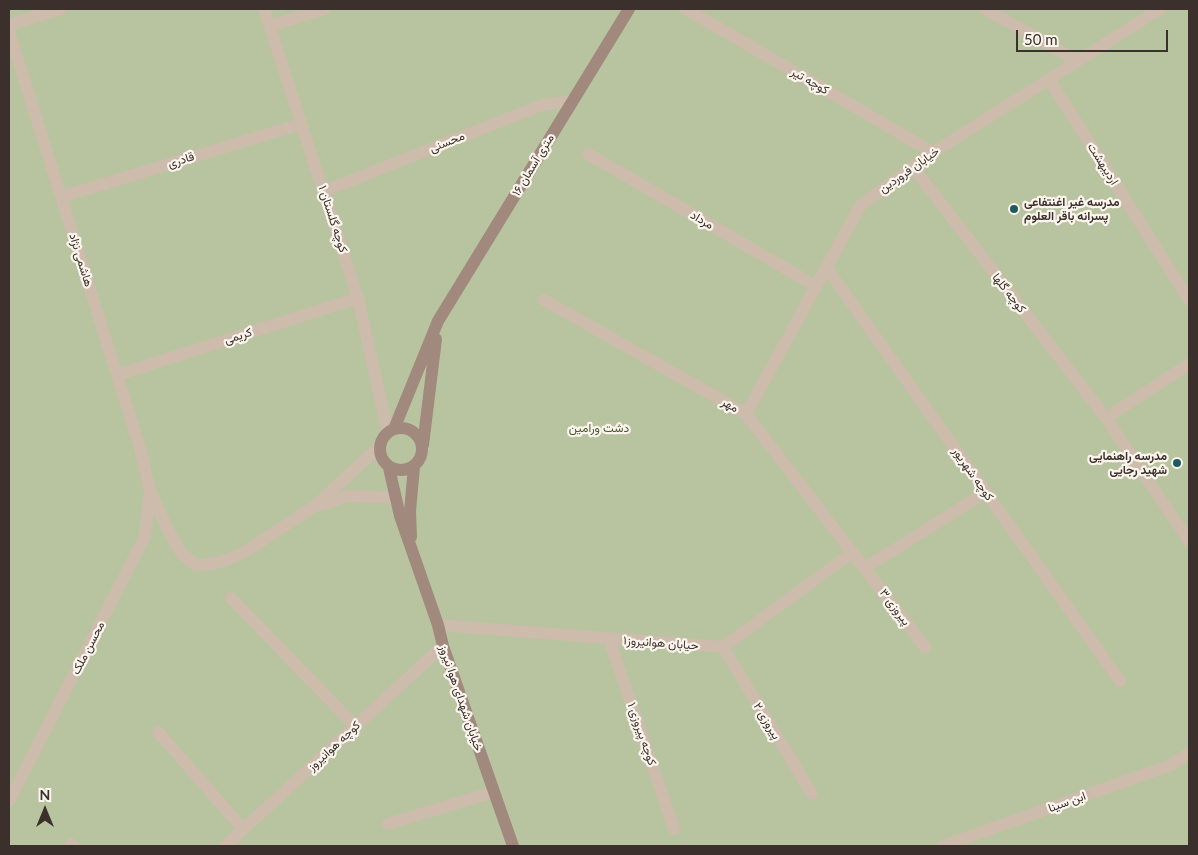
<!DOCTYPE html>
<meta charset="utf-8">
<style>
body{margin:0}
#map{position:relative;width:1198px;height:855px;overflow:hidden;background:#f4ebe1;font-family:Lato,sans-serif}
canvas{display:block}
.frame{position:absolute;inset:0;border:10px solid #3b302b;pointer-events:none}
.north{position:absolute;left:20px;top:785px;width:50px;height:50px;-webkit-text-stroke:4px #fbf5ee;paint-order:stroke;rotate:0deg;font-size:14px;font-weight:700;line-height:20px;text-align:center;color:#3b302b}
.north::after{content:'';display:block;margin:auto;width:18px;height:22px;background:#3b302b;clip-path:polygon(50% 0,100% 100%,50% 72%,0 100%)}
.scale{position:absolute;left:1016px;top:30px;width:152px;height:22px;box-sizing:border-box;border:2px solid #3b302b;border-top:0;padding-left:6px;font-size:15px;line-height:18px;white-space:nowrap;color:#3b302b;-webkit-text-stroke:4px #fbf5ee;paint-order:stroke}
</style>
<div id="map">
<canvas width="1198" height="855"></canvas>
<div class="frame"></div>
<div class="north">N</div>
<div class="scale">50 m</div>
</div>
<script>
const c = document.querySelector('canvas').getContext('2d');
c.lineJoin = 'round';
function fillPath(path, color) { c.fillStyle = color; c.fill(path, 'evenodd'); }
const shape = rows => new Path2D(rows.map(r => 'M' + r).join(''));
function trace(path, color, width, dash) { c.strokeStyle = color; c.lineWidth = width; c.lineCap = dash ? 'butt' : 'round'; c.setLineDash(dash || []); c.stroke(path); }
function label(font, color, halo, rows, align = 'center') {
  c.font = font + ' Lato,Vazirmatn,sans-serif'; c.lineWidth = 4.5; c.setLineDash([]); c.textBaseline = 'middle'; c.strokeStyle = halo; c.fillStyle = color; for (const [text, x, y, turn = 0] of rows) {
    c.save(); c.translate(x, y); c.rotate((+turn || 0) * Math.PI / 180); c.textAlign = isNaN(turn) ? turn : align; if (halo) c.strokeText(text, 0, 0); c.fillText(text, 0, 0); c.restore();
  }
}
fillPath(shape([
 [9,9,1189,9,1189,846,9,846]
]), '#b8c4a0');
trace(shape([
 [264,9,358,298,388,433],
 [686,9,934,153],
 [985,9,1078,61],
 [9,25,60,9],
 [270,26,325,9],
 [1049,79,1189,300],
 [588,154,816,286],
 [913,167,1106,418,1189,541],
 [324,191,542,105,572,101],
 [61,197,301,124],
 [826,267,1120,681],
 [544,300,746,414,925,647],
 [117,375,358,298],
 [746,414,860,206,926,157,1160,9],
 [1106,418,1189,364],
 [150,490,166,526,182,554,197,566,221,562,245,552,315,506,379,447],
 [320,505,348,496,396,498],
 [865,568,986,492],
 [231,598,355,726],
 [438,625,723,647,853,552],
 [609,639,674,829],
 [723,647,812,794],
 [158,732,243,829],
 [388,824,494,792],
 [71,844,73,846],
 [225,846,443,646]
]), '#cdbbac', 12);
trace(shape([
 [9,31,139,445,150,490,145,536,9,801],
 [943,846,1171,765,1189,753]
]), '#cdbbac', 12);
trace(shape([
 '380 449a21 21 0 1 1 42 0a21 21 0 1 1-42 0Z',
 [394,429,438,321,629,9],
 [423,445,436,339],
 [389,468,400,516,438,625,443,646,513,846],
 [411,537,410,511,414,467]
]), '#a18a7d', 12);
for (const [x, y, r, color] of [
 [1014,209,5,"#1f5a5e"],
 [1177,463,5,"#1f5a5e"]
]) { const dot = new Path2D(); dot.arc(x, y, r, 0, 2 * Math.PI); c.fillStyle = color; c.fill(dot); trace(dot, '#fbf5ee', 2); }
label('12px', '#3b302b', '#fbf5ee', [
 ["کوچه تیر",810,81,30],
 ["محسنی",447,142,-22],
 ["قادری",181,160,-17],
 ["اردیبهشت",1103,164,58],
 ["۱۶ متری آسمان",533,165,-59],
 ["خیابان فروردین",909,170,-35],
 ["کوچه گلستان ۱",333,219,72],
 ["مرداد",702,220,30],
 ["هاشمی نژاد",81,260,73],
 ["کوچه گلها",1009,293,52],
 ["کریمی",238,336,-18],
 ["مهر",730,405,29],
 ["کوچه شهریور",973,474,55],
 ["پیروزی ۳",895,607,53],
 ["حیابان هوانیروز۱",661,643,4],
 ["محسن ملک",88,648,-63],
 ["خیابان شهدای هوا نیروز",461,698,71],
 ["پیروزی ۲",767,721,59],
 ["کوچه پیروزی ۱",642,734,71],
 ["کوچه هوانیروز",334,746,-43],
 ["ابن سینا",1067,802,-20]
]);
label('bold 12px', '#3b302b', '#fbf5ee', [
 ["مدرسه غیر اغنتفاعی",1024,202],
 ["پسرانه باقر العلوم",1024,216],
 ["مدرسه راهنمایی",1167,456,"right"],
 ["شهید رجایی",1167,470,"right"]
], 'left');
label('12px', '#4a5a2e', '#fbf5ee', [
 ["دشت ورامین",599,428]
]);
</script>
